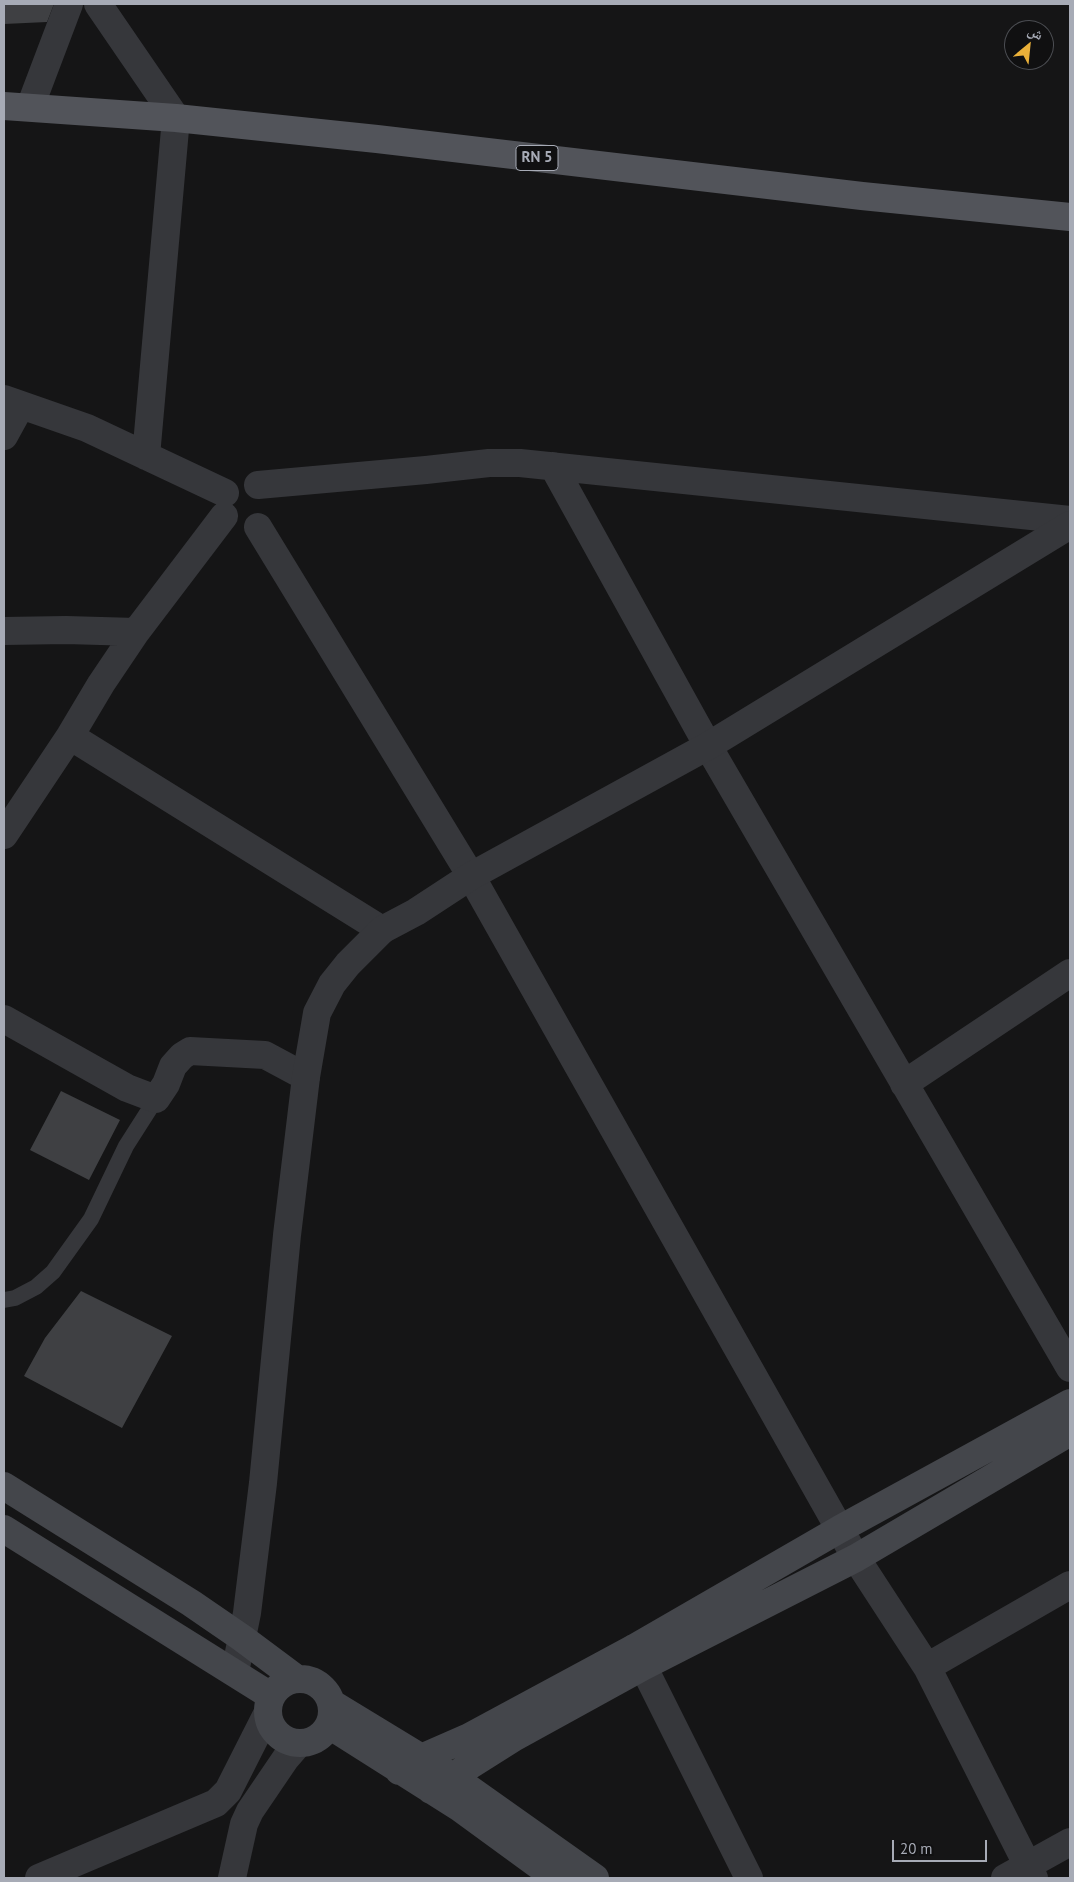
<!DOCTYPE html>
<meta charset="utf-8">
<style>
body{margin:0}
#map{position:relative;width:1074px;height:1882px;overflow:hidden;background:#151516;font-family:"PT Sans","Noto Naskh Arabic",sans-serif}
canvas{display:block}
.frame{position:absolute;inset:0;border:5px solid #a7abb6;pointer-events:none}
.north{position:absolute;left:1004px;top:20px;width:50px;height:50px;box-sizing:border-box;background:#101011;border:1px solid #4c4e53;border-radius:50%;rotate:28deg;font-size:14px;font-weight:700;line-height:20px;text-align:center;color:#a7abb6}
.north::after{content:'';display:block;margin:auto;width:18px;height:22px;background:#eab039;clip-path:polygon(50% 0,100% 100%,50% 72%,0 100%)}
.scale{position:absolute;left:892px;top:1840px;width:95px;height:22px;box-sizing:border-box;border:2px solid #a7abb6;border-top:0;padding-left:6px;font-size:15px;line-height:18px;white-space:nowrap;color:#a7abb6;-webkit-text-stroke:4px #101011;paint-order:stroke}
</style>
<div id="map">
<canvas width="1074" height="1882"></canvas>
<div class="frame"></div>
<div class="north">ش</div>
<div class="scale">20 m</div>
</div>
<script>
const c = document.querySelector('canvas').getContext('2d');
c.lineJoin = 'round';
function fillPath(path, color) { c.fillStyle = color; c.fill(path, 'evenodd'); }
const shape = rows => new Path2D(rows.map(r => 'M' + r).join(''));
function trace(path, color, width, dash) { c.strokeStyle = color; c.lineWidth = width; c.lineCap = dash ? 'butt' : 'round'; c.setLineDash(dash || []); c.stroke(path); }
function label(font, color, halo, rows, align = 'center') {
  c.font = font + ' "PT Sans",sans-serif'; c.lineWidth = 4; c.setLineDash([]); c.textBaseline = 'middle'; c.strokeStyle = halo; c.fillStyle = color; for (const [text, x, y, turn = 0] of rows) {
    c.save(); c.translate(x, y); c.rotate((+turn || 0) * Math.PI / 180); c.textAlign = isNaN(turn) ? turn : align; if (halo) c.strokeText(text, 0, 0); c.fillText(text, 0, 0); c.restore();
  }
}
fillPath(shape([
 [4,4,54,4,47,22,4,24],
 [61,1091,120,1120,89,1180,30,1150],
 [81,1291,172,1336,122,1428,24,1376,45,1338]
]), '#3f4043');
trace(shape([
 [4,1300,15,1298,36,1287,53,1272,91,1219,126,1146,156,1099]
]), '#36373b', 16);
trace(shape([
 [4,399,87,428,225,493],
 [4,436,21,405],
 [146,456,176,118],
 [553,466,708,746,1070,1368],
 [258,485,426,470,489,463,520,463,1070,520],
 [258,527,471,876,856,1558,927,1667,1034,1878],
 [4,631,66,630,136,632],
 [70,736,382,930],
 [4,835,70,736,101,684,136,632,224,516],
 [4,1019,127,1088,156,1099,166,1084,173,1066,182,1056,190,1051,265,1055,306,1077],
 [904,1084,1070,973],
 [634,1648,749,1878],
 [927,1667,1070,1585],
 [39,1878,216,1803,228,1791,268,1712],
 [232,1878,244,1824,250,1811,286,1758,299,1743],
 [1005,1878,1070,1842]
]), '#36373b', 28);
trace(shape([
 [98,4,176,118],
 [30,107,69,4],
 [235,1672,247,1613,263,1483,287,1235,306,1077,317,1013,332,984,348,964,382,930,416,912,471,876,708,746,1070,525]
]), '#36373b', 28);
trace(shape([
 [4,1486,191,1603,242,1638,297,1679],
 [4,1529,271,1696],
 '268 1711a32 32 0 1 1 64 0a32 32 0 1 1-64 0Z',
 [331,1703,451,1776,595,1878],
 [329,1725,460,1808,556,1878],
 [399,1771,421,1758,469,1737,634,1648,840,1529,1070,1403],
 [431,1790,515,1737,644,1666,856,1558,1070,1432]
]), '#44464b', 28);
trace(shape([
 [4,106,176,118,377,139,862,196,1070,217]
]), '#52545a', 28);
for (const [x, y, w] of [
 [537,158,42]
]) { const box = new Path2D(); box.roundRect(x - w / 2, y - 12.5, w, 25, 4); c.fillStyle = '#101011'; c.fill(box); trace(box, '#a7abb6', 1); }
label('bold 15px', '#a7abb6', null, [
 ["RN 5",537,158]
]);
</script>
